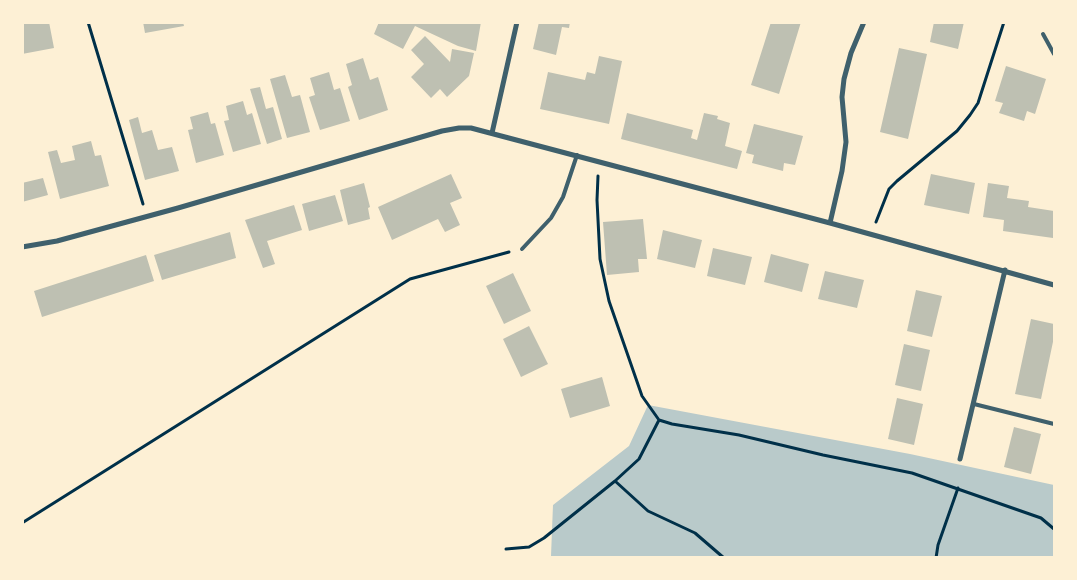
<!DOCTYPE html>
<style>
body{margin:0}
#map{position:relative;width:1077px;height:580px;overflow:hidden;background:#fdf0d5;font-family:"Exo 2",sans-serif}
canvas{display:block}
.frame{position:absolute;inset:0;border:24px solid #fdf0d5;pointer-events:none}
</style>
<div id="map">
<canvas width="1077" height="580"></canvas>
<div class="frame"></div>
</div>
<script>
const c = document.querySelector('canvas').getContext('2d');
c.lineJoin = 'round';
function fillPath(path, color) { c.fillStyle = color; c.fill(path, 'evenodd'); }
const shape = rows => new Path2D(rows.map(r => 'M' + r).join(''));
function trace(path, color, width, dash) { c.strokeStyle = color; c.lineWidth = width; c.lineCap = dash ? 'butt' : 'round'; c.setLineDash(dash || []); c.stroke(path); }
fillPath(shape([
 [648,405,910,454,1054,485,1054,557,549,558,551,556,553,505,629,446]
]), '#b9caca');
fillPath(shape([
 [22,22,49,22,54,48,22,54],
 [143,22,183,22,184,26,145,33],
 [379,22,481,22,476,51,458,46,415,26,403,49,374,34],
 [539,22,570,22,569,28,562,27,556,55,533,49],
 [771,22,801,22,779,94,751,85],
 [934,22,964,22,958,49,930,42],
 [425,36,450,62,452,49,474,53,469,76,447,97,440,89,431,98,411,77,424,64,411,50],
 [899,48,927,54,908,139,880,132],
 [599,56,622,61,609,124,540,109,548,72,585,80,587,72,595,74],
 [363,58,370,80,378,77,388,110,359,120,348,87,352,85,346,64],
 [1006,66,1046,79,1035,114,1027,111,1024,121,999,113,1003,103,995,101],
 [329,72,334,90,340,88,350,121,320,130,309,97,315,95,310,78],
 [285,75,292,97,300,95,310,132,287,138,270,79],
 [260,87,266,109,273,107,282,139,267,144,250,89],
 [243,101,247,115,252,113,261,144,233,152,224,121,229,120,226,106],
 [208,112,211,124,215,123,224,155,196,163,188,130,193,129,190,117],
 [627,113,693,130,691,138,697,140,704,113,718,116,717,119,730,123,725,146,742,151,737,169,621,139],
 [138,117,142,133,152,130,158,150,172,147,179,171,145,180,129,120],
 [754,124,803,136,795,165,784,163,783,171,752,163,754,155,746,153],
 [91,141,95,156,101,155,109,186,60,199,48,152,57,150,61,163,75,160,72,146],
 [451,174,462,198,450,203,460,225,445,232,438,219,392,240,378,207],
 [931,174,975,183,969,214,924,205],
 [43,178,48,195,22,202,22,183],
 [364,183,370,207,368,208,370,219,348,225,340,190],
 [988,183,1009,186,1007,198,1029,201,1028,207,1054,211,1053,238,1003,231,1004,220,983,217],
 [335,195,343,221,309,231,302,204],
 [294,205,302,230,267,241,275,264,263,268,245,220],
 [643,219,647,259,638,259,639,272,607,275,603,222],
 [663,230,702,240,695,268,657,259],
 [230,232,236,258,162,280,154,255],
 [713,248,752,257,745,285,707,276],
 [771,254,809,264,802,292,764,282],
 [146,255,154,281,42,317,34,291],
 [825,271,864,280,857,308,818,299],
 [513,273,531,311,504,324,486,286],
 [916,290,942,296,932,337,907,331],
 [1031,319,1054,324,1054,337,1041,399,1015,394],
 [529,326,548,364,521,377,503,339],
 [904,344,930,350,921,391,895,385],
 [602,377,610,406,570,418,561,389],
 [897,398,923,404,914,445,888,439],
 [1014,427,1041,434,1031,474,1004,467]
]), '#bec0b2');
trace(shape([
 [88,22,143,204],
 [598,176,597,200,600,259,609,301,642,396,659,420,639,459,615,481,648,511,695,533,724,558],
 [876,222,889,189,897,181,957,131,970,115,978,103,1004,22],
 [659,420,672,424,739,435,823,455,912,473,1041,518,1054,529],
 [22,523,410,279,509,252],
 [506,549,529,547,544,538,615,481],
 [936,558,938,545,958,488]
]), '#003049', 3);
trace(shape([
 [1043,34,1054,54],
 [522,249,551,218,563,197,577,155],
 [974,404,1054,424]
]), '#3f606c', 4);
trace(shape([
 [492,133,517,22],
 [830,223,842,171,846,142,842,97,844,79,851,53,864,22],
 [22,247,57,241,178,208,442,131,459,128,471,128,830,223,1054,285],
 [960,459,1005,270]
]), '#3f606c', 5);
</script>
